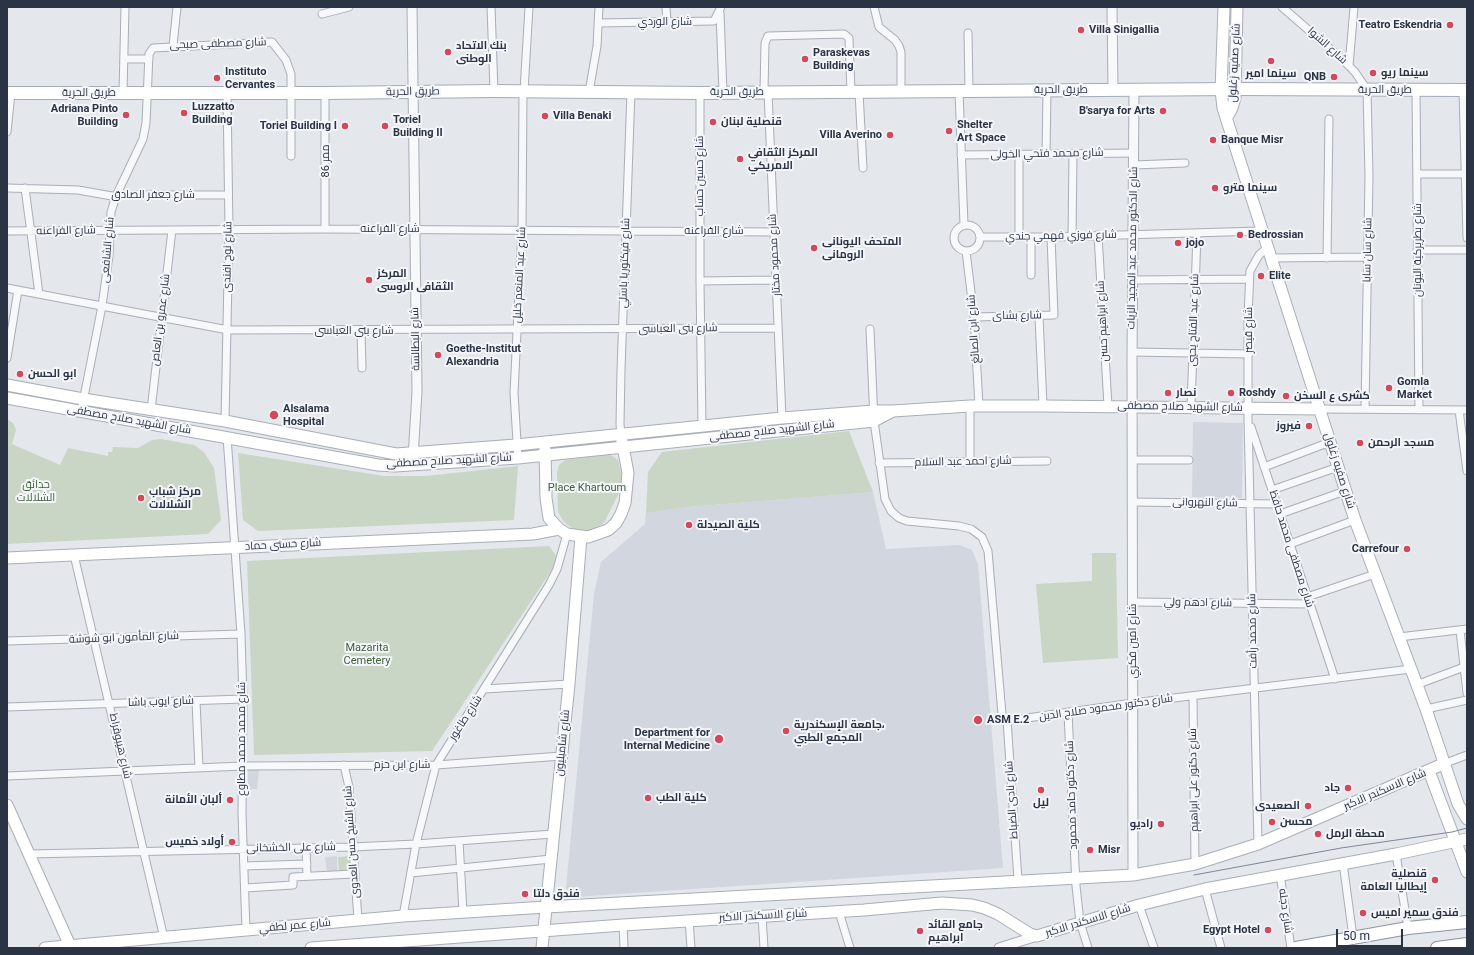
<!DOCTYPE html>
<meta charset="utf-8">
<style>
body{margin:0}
#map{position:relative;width:1474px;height:955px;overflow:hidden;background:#e4e7ec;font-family:Roboto,sans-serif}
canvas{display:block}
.frame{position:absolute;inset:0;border:8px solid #2b3445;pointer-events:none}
.scale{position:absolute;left:1336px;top:929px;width:67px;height:18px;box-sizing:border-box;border:2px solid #2b3445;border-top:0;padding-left:5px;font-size:12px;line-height:14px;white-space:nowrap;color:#2b3445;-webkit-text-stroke:3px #f4f6f9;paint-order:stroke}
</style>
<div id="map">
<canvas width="1474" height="955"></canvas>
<div class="frame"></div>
<div class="scale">50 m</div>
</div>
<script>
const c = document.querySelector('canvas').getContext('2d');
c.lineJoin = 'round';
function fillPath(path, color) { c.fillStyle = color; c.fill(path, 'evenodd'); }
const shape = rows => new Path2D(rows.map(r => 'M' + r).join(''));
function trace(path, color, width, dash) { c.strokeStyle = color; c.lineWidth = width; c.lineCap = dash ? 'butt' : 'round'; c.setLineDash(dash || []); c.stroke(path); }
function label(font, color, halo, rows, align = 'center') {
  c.font = font + ' Roboto,Cairo,sans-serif'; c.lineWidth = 4; c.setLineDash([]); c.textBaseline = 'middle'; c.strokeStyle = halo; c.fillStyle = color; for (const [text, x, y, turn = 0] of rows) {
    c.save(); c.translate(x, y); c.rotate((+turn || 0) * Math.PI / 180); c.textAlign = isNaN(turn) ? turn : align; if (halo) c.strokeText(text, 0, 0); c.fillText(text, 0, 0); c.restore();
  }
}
fillPath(shape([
 [1193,422,1243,423,1242,498,1192,497],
 [873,492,886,549,959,545,972,550,978,564,1003,868,575,897,566,888,594,594,601,562,645,524,646,513,688,507],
 [248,770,259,770,257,789,248,789],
 [337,856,337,872,327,872,325,857]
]), '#d2d6de');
fillPath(shape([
 [7,419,13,423,16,430,12,444,60,465,68,448,108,456,108,452,112,452,113,447,138,448,152,440,161,439,194,445,204,452,214,468,221,520,208,534,7,544],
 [849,431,873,492,688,507,646,513,648,472,662,452],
 [238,453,384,476,426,476,518,466,514,520,258,531,243,520],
 [609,454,618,460,621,473,621,489,604,523,591,530,575,530,564,522,558,512,557,473,559,465,565,460],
 [549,546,555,554,557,562,432,751,254,755,247,561],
 [1092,553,1116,553,1118,658,1043,663,1036,584,1092,581],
 [349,856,350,871,339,872,338,857]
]), '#c9d6c5');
const minor = shape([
 [491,7,494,91],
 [666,7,667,22],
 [874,7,879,27,895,40,899,46,901,52,901,91],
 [1282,7,1343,60,1355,72,1367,90,1369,176,1365,409],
 [720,13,723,93],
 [322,14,349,7],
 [599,23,714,21,721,7],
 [968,33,969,91],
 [173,46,177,7],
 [124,59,149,59],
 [1349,66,1354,7],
 [1416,90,1419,410],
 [1463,90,1467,238],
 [524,91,529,7],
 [959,91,964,225],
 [589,92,597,46,599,7],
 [764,92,765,43,768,36,844,34,849,38,851,92],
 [768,92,782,418],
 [859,92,863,168],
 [123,93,125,7],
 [325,93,325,229],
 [700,93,700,281,702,427],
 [7,132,11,93],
 [1046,154,1047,91],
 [961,155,1134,153],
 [1134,165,1185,163],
 [1417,174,1465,174],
 [7,188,78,190,112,196,123,195,228,195],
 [25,188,39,294],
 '954 238a13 13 0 1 1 26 0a13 13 0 1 1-26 0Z',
 [7,231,325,229,774,232],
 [1098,235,1108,406],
 [1072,236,1073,154],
 [980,237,1051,237,1261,231],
 [1019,237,1019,155],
 [1031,237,1031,275],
 [1417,250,1467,250],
 [966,251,974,317,979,406],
 [1271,258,1368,257],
 [1327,258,1329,119],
 [1134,280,1249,279],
 [700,281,776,280],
 [7,288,228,330,778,328],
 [1039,316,1043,406],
 [974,317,1054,315,1051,237],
 [870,329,874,421,885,499,891,511,899,518,907,521,959,526,971,529,982,537,988,551,1002,714,1004,719,1013,720,1133,703,1411,669],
 [361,331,362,368],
 [1132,352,1249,354],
 [7,358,18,290],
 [970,406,970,461],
 [1191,407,1197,233],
 [1320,409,1467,410],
 [151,410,172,230],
 [1459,410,1467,471],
 [81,412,102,306,109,255,111,212,116,196,143,139,146,123,149,54,153,48,272,42,286,60,291,74,291,156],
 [225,421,229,229,227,93],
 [1251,427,1335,679],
 [621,435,620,424,621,370,631,92],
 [227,437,241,634,243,699,242,814,246,930],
 [518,458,514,393,522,230,523,91],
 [1132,460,1189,460],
 [879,463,1047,461],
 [1264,467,1330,442],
 [1272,490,1338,467],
 [1133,502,1276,504],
 [1280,514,1345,491],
 [1290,544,1355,520],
 [74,555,164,938],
 [1307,597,1375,574],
 [1133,602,1310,604],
 [1460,630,1467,693],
 [1399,637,1467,629],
 [7,641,241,634],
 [1416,685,1464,667],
 [484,689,569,684],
 [1193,696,1195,864],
 [196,701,199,768],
 [7,707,243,699],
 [1426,709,1467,700],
 [1068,712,1076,886,1080,922,1088,948],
 [1007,720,1018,880],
 [1443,764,1467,755],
 [344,765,349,787,358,920],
 [7,776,243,766,436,765,562,756],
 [459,841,463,912],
 [1258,844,1248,419,1248,316,1250,271,1259,255,1267,248],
 [306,848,307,876],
 [29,854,352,847,416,844,553,834],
 [1396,854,1408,928],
 [1343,863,1353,937],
 [244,866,307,864],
 [411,873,551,859],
 [1280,874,1291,948],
 [245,888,293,885,293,877,354,874],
 [1205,889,1221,948],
 [1139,905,1154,948],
 [839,912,850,948],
 [403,916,416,844,436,765,549,585,557,569,567,534],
 [762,916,764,948],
 [689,920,691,948],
 [623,925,624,948]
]);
const tertiary = shape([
 [412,7,417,392,413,458],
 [1112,7,1113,90],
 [1133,875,1132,359,1134,90],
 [999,948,1037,936]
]);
const secondary = shape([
 [1224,7,1221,90,1223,108,1355,520,1426,709,1458,804,1467,819],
 [1227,117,1232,108,1235,98,1237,7],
 [7,385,83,399,225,421,396,454,516,445,782,418,874,411,893,411,970,406,1043,406,1320,409],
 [7,398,378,465,395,466,518,458,874,421,893,411],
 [545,449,546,498,549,518,559,529,567,534,588,537,608,530,616,523,621,514,625,503,628,473,622,441],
 [7,558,533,534,559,529],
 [1429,771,1467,872],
 [7,805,71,948],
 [45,948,403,916,546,907,1133,875,1195,864,1258,844,1443,764],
 [311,948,623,925,864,910,942,903,972,905,984,908,998,914,1030,934,1037,936,1139,905,1205,889,1396,854,1467,839],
 [542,948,569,684,581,537]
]);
const primary = shape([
 [7,93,325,93,494,91,700,93,1235,89,1467,90]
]);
const trunk = shape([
 [1296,948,1408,928,1467,922],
 [1437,948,1467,944]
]);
trace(minor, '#a9aeb7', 9);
trace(tertiary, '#a9aeb7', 11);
trace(secondary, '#a9aeb7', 13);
trace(primary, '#a3abb8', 14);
trace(trunk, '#8b94a3', 14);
trace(minor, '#f7f8fa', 7);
trace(tertiary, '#f7f8fa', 9);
trace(secondary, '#fff', 11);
trace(primary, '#fff', 12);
trace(trunk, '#fff', 12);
trace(shape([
 [1194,875,1341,848,1452,832,1467,828]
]), '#7d8696', 1);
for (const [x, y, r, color] of [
 [1450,25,4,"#d1495b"],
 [1081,30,4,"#d1495b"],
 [448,52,4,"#d1495b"],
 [805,59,4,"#d1495b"],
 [1271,61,4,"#d1495b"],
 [1373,73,4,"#d1495b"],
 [1334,77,4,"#d1495b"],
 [217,78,4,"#d1495b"],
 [1163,111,4,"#d1495b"],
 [184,113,4,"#d1495b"],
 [126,115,4,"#d1495b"],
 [545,116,4,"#d1495b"],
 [713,122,4,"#d1495b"],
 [345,126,4,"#d1495b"],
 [385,126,4,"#d1495b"],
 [949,131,4,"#d1495b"],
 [890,135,4,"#d1495b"],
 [1213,140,4,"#d1495b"],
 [740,159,4,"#d1495b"],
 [1215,188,4,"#d1495b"],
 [1240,235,4,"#d1495b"],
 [1178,243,4,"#d1495b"],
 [814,248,4,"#d1495b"],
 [1261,276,4,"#d1495b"],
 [369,280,4,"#d1495b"],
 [438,355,4,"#d1495b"],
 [20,374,4,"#d1495b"],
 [1389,388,4,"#d1495b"],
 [1168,393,4,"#d1495b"],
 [1231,393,4,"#d1495b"],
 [1286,396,4,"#d1495b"],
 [274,415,5,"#d1495b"],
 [1309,426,4,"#d1495b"],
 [1360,443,4,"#d1495b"],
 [141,498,4,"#d1495b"],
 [689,525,4,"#d1495b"],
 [1407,549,4,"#d1495b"],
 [978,720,5,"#d1495b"],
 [786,731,4,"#d1495b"],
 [719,739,5,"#d1495b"],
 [1348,788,4,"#d1495b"],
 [1041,790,4,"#d1495b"],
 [648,798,4,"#d1495b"],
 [230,800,4,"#d1495b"],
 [1308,806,4,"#d1495b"],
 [1272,822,4,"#d1495b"],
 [1161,824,4,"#d1495b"],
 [1318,834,4,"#d1495b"],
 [232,842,4,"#d1495b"],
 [1090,850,4,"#d1495b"],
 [1435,880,4,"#d1495b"],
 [525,894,4,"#d1495b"],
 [1363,913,4,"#d1495b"],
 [1268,930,4,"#d1495b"],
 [920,931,4,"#d1495b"]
]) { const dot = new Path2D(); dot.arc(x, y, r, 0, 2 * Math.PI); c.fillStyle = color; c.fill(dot); trace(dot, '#f4f6f9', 1.5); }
label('11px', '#2b3445', '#f4f6f9', [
 ["شارع الوردي",665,22],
 ["شارع مصطفى صبحى",218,44,-2],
 ["شارع الشوا",1327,46,42],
 ["شارع صفيه زغلول",1235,63,-87],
 ["طريق الحرية",1061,90],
 ["طريق الحرية",1385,90],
 ["طريق الحرية",413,92,-1],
 ["طريق الحرية",737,92],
 ["طريق الحرية",89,93],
 ["شارع محمد فتحي الخولى",1047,154,-1],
 ["ممر 86",326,161,-90],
 ["شارع حسين حساب",700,176,-90],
 ["شارع جعفر الصادق",153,195],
 ["شارع الفراعنه",390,229],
 ["شارع الفراعنه",66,231,-1],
 ["شارع الفراعنه",714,231],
 ["شارع فوزي فهمي جندي",1061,236,-1],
 ["شارع الدكتور محمد عبد المجيد الزيات",1133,248,-89],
 ["شارع الشافعى",108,250,-85],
 ["شارع سان سابا",1368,250,-89],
 ["شارع بطريركية اليونان",1418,250,-90],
 ["شارع محمود مختار",775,255,-93],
 ["شارع نوح افندى",228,257,-89],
 ["شارع فيكتوريا باسلي",625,263,-88],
 ["شارع عبد المنعم خليل",520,275,-87],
 ["شارع بشاى",1017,316,-1],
 ["شارع عمرو بن العاص",161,320,-83],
 ["شارع عبد الفتاح يحيي",1194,320,-88],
 ["شارع ابراهيم حسن",1103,321,-93],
 ["شارع بنى العباسى",678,329,-1],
 ["شارع ابن الصائغ",974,329,-94],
 ["شارع قيصر",1249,330,-90],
 ["شارع بنى العباسى",354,331],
 ["شارع البطالسة",416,339,-91],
 ["شارع الشهيد صلاح مصطفى",1180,407,1],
 ["شارع الشهيد صلاح مصطفى",129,420,10],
 ["شارع الشهيد صلاح مصطفى",772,431,-6],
 ["شارع الشهيد صلاح مصطفى",449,461,-3],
 ["شارع احمد عبد السلام",963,462,-1],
 ["شارع صفيه زغلول",1339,471,72],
 ["شارع النهروانى",1205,503,1],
 ["شارع حسنى حماد",283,545,-3],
 ["شارع مصطفى محمد حافظ",1291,549,72],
 ["شارع ادهم ولي",1198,603,1],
 ["شارع محمد رأفت",1253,631,-91],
 ["شارع المأمون ابو شوشة",124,638,-2],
 ["شارع امين فكري",1133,641,-90],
 ["شارع ايوب باشا",161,702,-2],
 ["شارع دكتور محمود صلاح الدين",1106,708,-8],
 ["شارع طاغور",466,718,-57],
 ["شارع محمد محمد مطاوع",242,739,-90],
 ["شارع شامبليون",563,743,-84],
 ["شارع هيبوقراط",120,746,77],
 ["شارع ابن حزم",402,765],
 ["شارع دكتور على ابراهيم",1194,780,-91],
 ["شارع الاسكندر الاكبر",1385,790,-23],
 ["شارع دكتور حامد محمود",1072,795,-92],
 ["شارع نادى الضباط",1012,800,-94],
 ["شارع الشيخ حسن العدوى",352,842,-94],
 ["شارع على الخشخانى",291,848,-1],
 ["شارع دجله",1285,911,82],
 ["شارع الاسكندر الاكبر",763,916,-3],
 ["شارع الاسكندر الاكبر",1088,921,-17],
 ["شارع عمر لطفي",295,926,-5]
]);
label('bold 11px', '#2b3445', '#f4f6f9', [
 ["Teatro Eskendria",1442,25,"right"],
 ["Villa Sinigallia",1089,30],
 ["بنك الاتحاد",456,46],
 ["الوطنى",456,59],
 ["Paraskevas",813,53],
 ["Building",813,66],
 ["Instituto",225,72],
 ["Cervantes",225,85],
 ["سينما ريو",1381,73],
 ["سينما امير",1271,74,"center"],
 ["QNB",1326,77,"right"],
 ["Luzzatto",192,107],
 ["Building",192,120],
 ["Adriana Pinto",118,109,"right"],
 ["Building",118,122,"right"],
 ["B'sarya for Arts",1155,111,"right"],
 ["Villa Benaki",553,116],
 ["Toriel",393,120],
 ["Building II",393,133],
 ["قنصلية لبنان",721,122],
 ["Shelter",957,125],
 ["Art Space",957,138],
 ["Toriel Building I",337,126,"right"],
 ["Villa Averino",882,135,"right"],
 ["Banque Misr",1221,140],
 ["المركز الثقافي",748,153],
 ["الامريكي",748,166],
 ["سينما مترو",1223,188],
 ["Bedrossian",1248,235],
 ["المتحف اليونانى",822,242],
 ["الرومانى",822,255],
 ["jojo",1186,243],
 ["المركز",377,274],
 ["الثقافى الروسى",377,287],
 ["Elite",1269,276],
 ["Goethe-Institut",446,349],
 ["Alexandria",446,362],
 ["ابو الحسن",28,374],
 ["Gomla",1397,382],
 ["Market",1397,395],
 ["نصار",1176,393],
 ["Roshdy",1239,393],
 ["كشرى ع السخن",1294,396],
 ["Alsalama",283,409],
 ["Hospital",283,422],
 ["فيروز",1301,426,"right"],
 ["مسجد الرحمن",1368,443],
 ["مركز شباب",149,492],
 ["الشلالات",149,505],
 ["كلية الصيدلة",697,525],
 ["Carrefour",1399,549,"right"],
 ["ASM E.2",987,720],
 ["جامعة الإسكندرية،",794,725],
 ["المجمع الطبي",794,738],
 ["Department for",710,733,"right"],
 ["Internal Medicine",710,746,"right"],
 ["جاد",1340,788,"right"],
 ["كلية الطب",656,798],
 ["ألبان الأمانة",222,800,"right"],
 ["ليل",1041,803,"center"],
 ["الصعيدى",1300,806,"right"],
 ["محسن",1280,822],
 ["راديو",1153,824,"right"],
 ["محطة الرمل",1326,834],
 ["أولاد خميس",224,842,"right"],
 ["Misr",1098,850],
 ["قنصلية",1427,874,"right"],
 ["إيطاليا العامة",1427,887,"right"],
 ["فندق دلتا",533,894],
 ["فندق سمير اميس",1371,913],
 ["جامع القائد",928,925],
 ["ابراهيم",928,938],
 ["Egypt Hotel",1260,930,"right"]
], 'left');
label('11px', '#3f6138', '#f4f6f9', [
 ["حدائق",36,485],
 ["الشلالات",36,498],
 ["Place Khartoum",587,488],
 ["Mazarita",367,648],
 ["Cemetery",367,661]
]);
</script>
